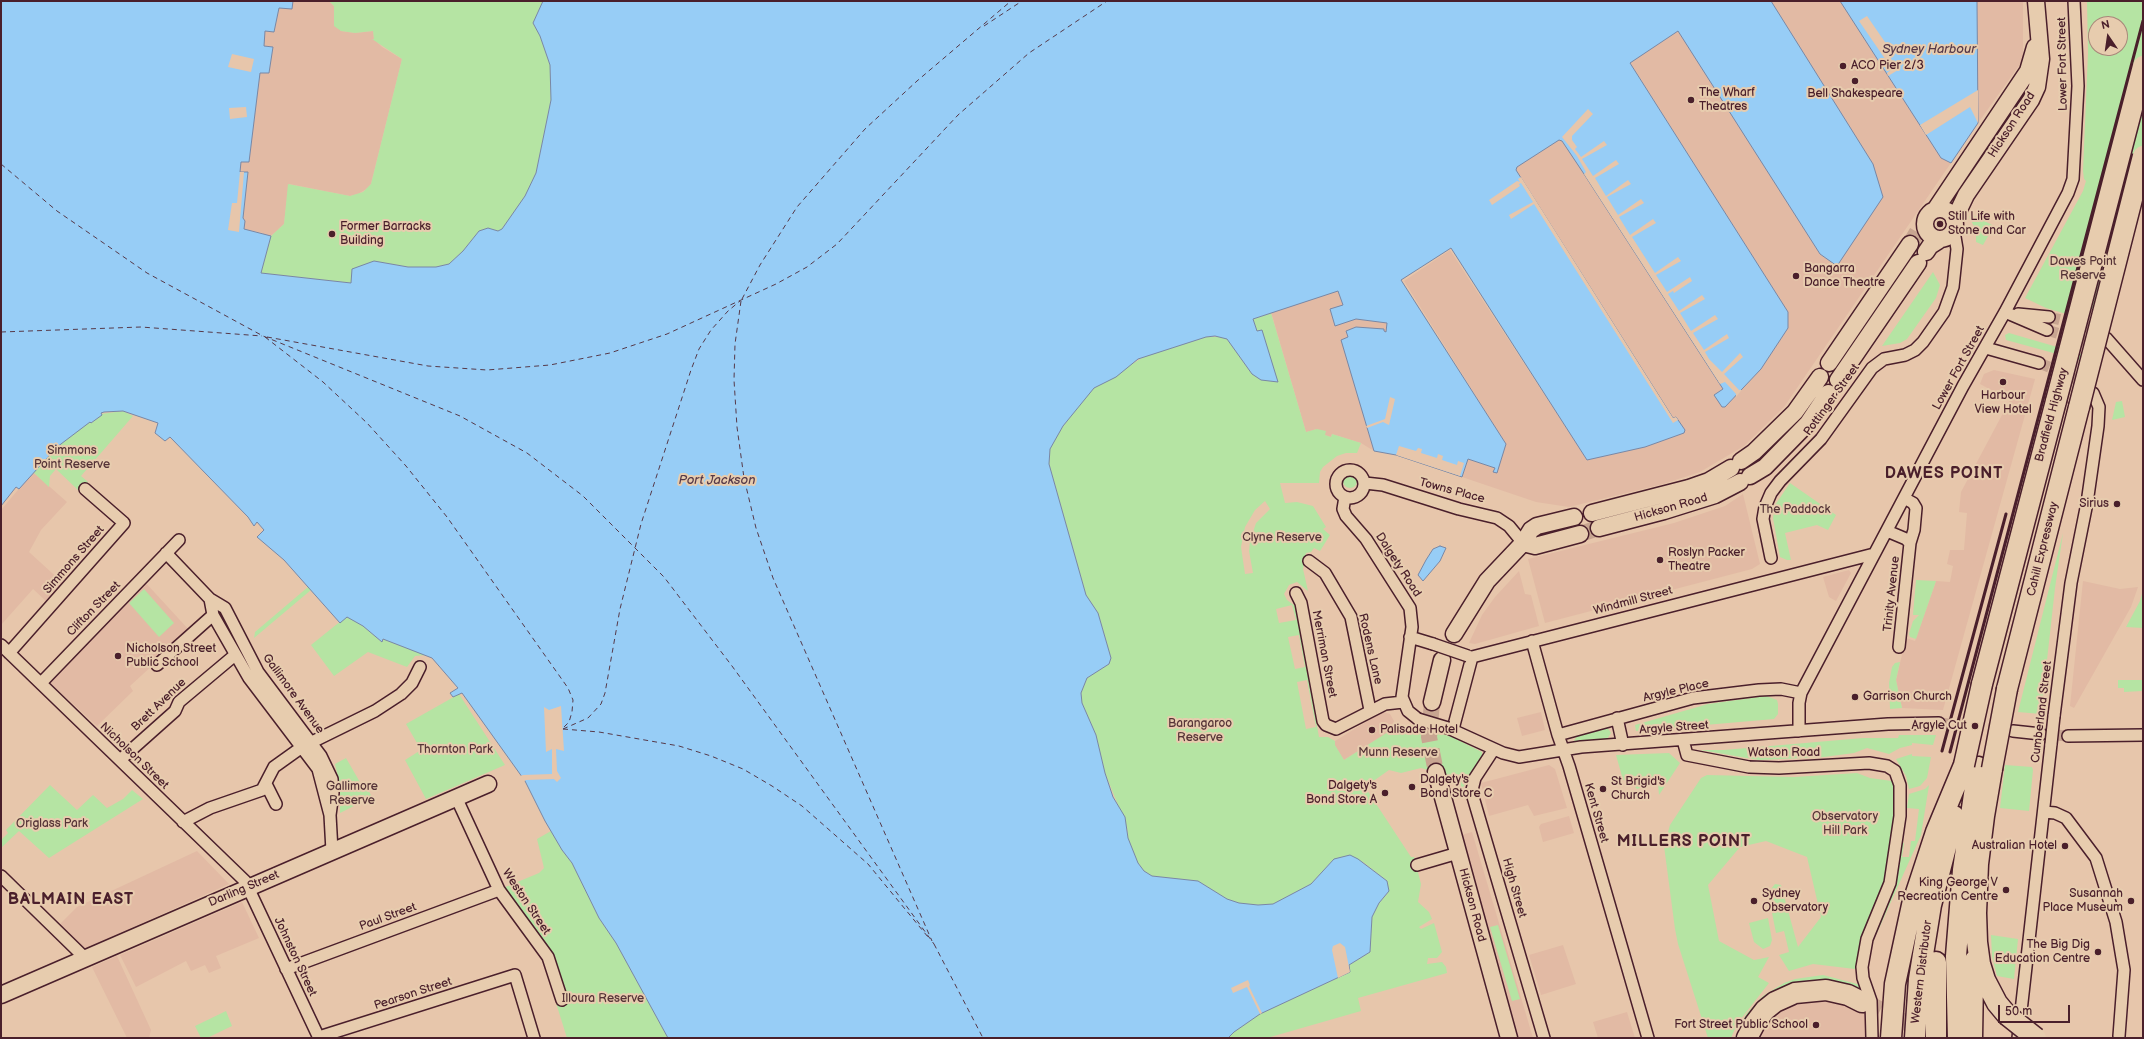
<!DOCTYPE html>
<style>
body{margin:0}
#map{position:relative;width:2144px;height:1039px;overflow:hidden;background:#e7c6ab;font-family:"Balsamiq Sans",sans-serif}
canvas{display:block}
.frame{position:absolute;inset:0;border:2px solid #4a1f2b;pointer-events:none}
.north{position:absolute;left:2088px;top:16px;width:40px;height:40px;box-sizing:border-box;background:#e7ccae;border:1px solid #a8877a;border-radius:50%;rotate:347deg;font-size:11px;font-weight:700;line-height:16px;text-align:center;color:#4a1f2b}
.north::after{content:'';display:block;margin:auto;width:14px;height:18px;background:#4a1f2b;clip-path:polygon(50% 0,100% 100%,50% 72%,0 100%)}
.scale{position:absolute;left:1998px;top:1005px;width:72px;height:18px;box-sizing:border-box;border:2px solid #4a1f2b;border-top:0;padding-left:5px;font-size:12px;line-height:14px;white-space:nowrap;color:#4a1f2b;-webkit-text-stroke:3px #e7ccae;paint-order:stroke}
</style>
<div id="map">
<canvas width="2144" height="1039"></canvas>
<div class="frame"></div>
<div class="north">N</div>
<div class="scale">50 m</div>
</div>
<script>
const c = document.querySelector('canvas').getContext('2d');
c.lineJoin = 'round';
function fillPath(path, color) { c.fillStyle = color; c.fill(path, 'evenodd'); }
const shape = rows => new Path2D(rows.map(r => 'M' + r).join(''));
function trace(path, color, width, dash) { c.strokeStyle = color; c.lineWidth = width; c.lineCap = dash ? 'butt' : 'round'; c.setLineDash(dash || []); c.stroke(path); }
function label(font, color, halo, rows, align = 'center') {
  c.font = font + ' "Balsamiq Sans",sans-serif'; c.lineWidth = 4; c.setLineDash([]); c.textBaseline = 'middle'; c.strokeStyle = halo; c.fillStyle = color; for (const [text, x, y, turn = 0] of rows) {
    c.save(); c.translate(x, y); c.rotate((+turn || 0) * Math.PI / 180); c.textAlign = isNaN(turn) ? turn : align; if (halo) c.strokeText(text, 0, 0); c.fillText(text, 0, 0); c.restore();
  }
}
fillPath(shape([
 [293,1,329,1,334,6,335,19,341,31,355,33,373,31,374,39,382,47,402,59,371,184,368,188,358,194,350,196,289,184,284,224,271,236,263,236,263,233,244,229,245,221,243,218,248,172,240,172,241,162,249,162,260,72,269,73,273,47,263,46,265,31,274,32,279,8],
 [1771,1,1840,1,1941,158,1951,163,1944,173,1784,407,1744,446,1700,472,1663,484,1569,507,1536,502,1462,477,1468,459,1495,468,1506,444,1404,281,1450,250,1587,460,1645,447,1684,433,1684,430,1676,417,1674,419,1516,170,1517,167,1559,140,1562,141,1584,174,1723,389,1714,395,1725,407,1761,369,1788,328,1788,312,1630,62,1679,31,1820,254,1836,266,1873,164],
 [1977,1,2023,1,2023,60,1978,123],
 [1338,291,1343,306,1356,319,1387,323,1386,332,1384,331,1384,329,1356,327,1346,331,1367,428,1374,451,1361,443,1332,434,1331,437,1325,435,1317,429,1306,432,1271,312],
 [1994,370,2035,379,1943,710,1902,708,1896,680,1906,638,1915,641,1936,581,1950,582,1953,566,1947,564,1950,550,1964,550,1967,513,1959,512,1961,492,2010,400,1980,384,1984,374],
 [33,472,67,502,41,530,29,552,63,583,46,601,33,589,1,625,1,510],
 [1743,494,1760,564,1752,569,1545,623,1528,559,1674,523,1725,506],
 [1849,570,1851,573,1836,601,1829,597,1823,577],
 [1519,571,1525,594,1531,595,1539,626,1475,644,1469,643,1482,615,1495,597],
 [144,581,190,631,130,686,133,691,97,726,48,681],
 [2083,581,2120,589,2138,587,2131,607,2074,708,2070,706],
 [1382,712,1390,714,1394,721,1392,730,1344,760,1334,745,1335,741],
 [1541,712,1545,730,1522,736,1517,718],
 [1549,765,1555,769,1567,808,1534,816,1528,805,1489,816,1481,783],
 [1569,816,1574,833,1543,842,1539,827,1541,824],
 [1472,832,1533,1038,1518,1038,1458,836],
 [197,851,229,884,82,950,59,925,77,907],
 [242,902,259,938,216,956,221,968,209,973,205,965,191,971,186,961,136,987,120,955],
 [1563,945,1576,984,1541,995,1529,955],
 [117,956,151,1030,149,1038,127,1038,92,967],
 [1819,1001,1840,1003,1865,1015,1865,1038,1758,1038,1771,1019,1785,1009,1801,1003],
 [1627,1012,1635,1038,1598,1038,1593,1022]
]), '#e2baa4');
fillPath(shape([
 [329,1,543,1,533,23,540,36,550,65,551,100,536,173,525,196,502,229,498,231,488,228,479,231,463,251,449,264,436,267,408,267,374,261,352,283,261,273,271,236,284,224,288,184,350,196,363,192,371,184,402,59,372,39,374,39,373,31,355,33,341,31,334,26,334,6],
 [2087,1,2143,1,2143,186,2102,311,2084,307,2080,318,2046,308,2025,298,2083,191,2086,181,2084,179,2083,171,2088,53],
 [2096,24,2120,24,2120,48,2096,48],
 [1971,214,1994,226,1983,245,1976,242,1976,230,1969,217],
 [1933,272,1940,285,1936,298,1907,339,1900,343,1882,346],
 [1271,313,1306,432,1317,429,1326,431,1325,435,1331,437,1332,434,1361,443,1357,453,1346,453,1337,456,1323,467,1320,472,1319,483,1280,483,1285,503,1297,502,1313,506,1326,527,1323,529,1330,535,1320,551,1314,548,1311,552,1306,553,1303,569,1308,591,1297,582,1289,585,1284,594,1287,600,1295,606,1319,737,1328,737,1335,741,1335,745,1344,760,1388,732,1389,735,1398,734,1411,725,1452,737,1482,752,1482,756,1462,789,1458,778,1421,768,1401,773,1389,770,1365,787,1411,857,1414,857,1421,884,1418,902,1429,912,1432,919,1419,927,1421,929,1434,923,1442,952,1437,958,1428,958,1427,964,1442,962,1446,967,1447,973,1358,998,1361,1011,1267,1038,1228,1038,1234,1032,1260,1014,1350,972,1349,965,1370,952,1372,917,1379,903,1387,894,1387,881,1363,862,1334,859,1311,884,1273,904,1258,905,1239,903,1227,899,1198,881,1152,876,1144,871,1138,863,1128,838,1127,827,1105,773,1096,735,1082,703,1081,693,1087,678,1109,664,1111,658,1098,613,1086,595,1049,464,1050,449,1056,436,1084,398,1094,388,1145,356,1206,337,1222,337,1227,339,1252,374,1261,330,1257,331,1253,319],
 [1265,501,1270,509,1256,523,1250,541,1249,551,1253,573,1245,574,1241,547,1245,527,1255,510],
 [1292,605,1296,620,1279,623,1276,609],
 [1299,635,1305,667,1295,669,1288,637],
 [1307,680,1316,727,1306,729,1297,682],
 [2009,333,2102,360,2101,366,2006,340,2005,335],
 [2122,401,2125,417,2112,420,2116,402],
 [123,411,133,416,81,476,88,482,79,491,56,469,50,476,49,487,33,472,57,447,90,421,91,423,102,415,101,414],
 '1343 481a7 7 0 1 1 14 0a7 7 0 1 1-14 0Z',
 [1790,483,1836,515,1828,530,1817,525,1785,533,1791,560,1787,560,1780,557,1773,518,1775,505],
 [2063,533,2055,588,2041,714,2018,712],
 [1916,580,1936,581,1916,639,1910,637,1909,634,1913,621,1919,615,1913,615],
 [308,587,311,590,254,638,255,632],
 [144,589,174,623,159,637,129,603],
 [2143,590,2143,628,2126,627,2140,601],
 [347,616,363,626,382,642,383,639,426,655,415,656,407,667,368,652,334,676,311,645],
 [1900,662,1896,680,1902,708,1890,709,1889,683,1892,667,1895,663],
 [2118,680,2142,680,2142,691,2124,692,2124,688,2118,688],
 [459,694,505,765,426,799,405,760,421,750,406,724],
 [1766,696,1777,700,1778,704,1778,714,1774,719,1636,731,1635,725,1708,704],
 [1607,727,1611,733,1607,739,1574,741,1578,734],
 [1899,735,1936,735,1933,745,1912,743,1912,745,1900,748,1889,754,1867,748,1854,753,1824,757,1759,760,1700,750,1724,750,1863,738,1898,738],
 [1669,753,1680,763,1659,795,1658,782,1637,789,1629,781,1623,780,1616,755],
 [1912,754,1912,756,1931,757,1927,778,1920,786,1909,789,1906,776,1896,759],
 [346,758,361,784,364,782,372,797,340,813,340,786,335,764],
 [2005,765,2032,767,2033,770,2029,811,2000,808],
 [1857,773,1870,778,1892,781,1896,794,1896,822,1888,877,1859,966,1855,969,1813,964,1789,971,1779,955,1789,952,1784,931,1776,933,1768,893,1775,884,1781,885,1798,947,1821,917,1807,857,1766,841,1740,847,1708,885,1719,941,1754,960,1769,957,1758,977,1769,983,1737,1024,1731,1038,1708,1038,1678,944,1675,929,1664,846,1670,825,1701,778,1707,775,1794,777],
 [50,785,77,810,93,795,107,808,123,799,132,790,143,799,49,858,19,831,1,848,1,840,8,833,6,830],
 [1929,785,1921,835,1877,933,1876,928,1901,843,1904,843,1902,857,1909,857,1911,841,1915,841,1919,809,1907,808,1909,794,1925,789],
 [551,831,562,850,572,863,599,918,616,943,668,1038,567,1038,556,1003,564,1001,547,949,503,888,539,873,544,868,537,839],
 [1768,918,1772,940,1770,946,1763,949,1754,942,1749,923],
 [1498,925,1520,999,1512,1001,1490,927],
 [1991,935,2018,939,2014,979,1997,976,1992,956],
 [1823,975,1861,985,1862,993,1843,984,1823,979,1791,984,1739,1038,1735,1038,1746,1014,1763,996,1784,983,1795,979],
 [226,1011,232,1026,207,1038,201,1038,195,1026]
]), '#b5e4a3');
const water = shape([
 [1,1,293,1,292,9,279,8,274,32,265,31,264,46,273,47,269,73,260,73,249,162,241,162,240,172,248,172,243,218,245,221,244,229,271,236,261,273,351,283,352,269,374,261,408,267,436,267,449,264,463,251,479,231,488,228,498,231,502,229,525,196,536,173,551,100,550,65,540,36,533,23,543,1,1771,1,1873,164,1883,197,1837,266,1820,254,1678,31,1630,63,1788,312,1788,328,1761,369,1725,407,1722,407,1714,395,1723,389,1584,174,1562,141,1559,140,1517,167,1516,170,1673,418,1676,417,1685,430,1684,433,1645,447,1587,460,1451,248,1401,280,1506,444,1497,473,1493,472,1495,468,1468,459,1462,477,1396,455,1374,451,1341,340,1348,337,1346,331,1356,327,1384,329,1384,331,1386,332,1387,323,1356,319,1335,326,1330,309,1343,305,1338,291,1253,319,1257,331,1262,330,1278,382,1261,380,1252,374,1227,339,1215,336,1206,337,1138,359,1116,377,1094,388,1063,426,1050,449,1049,464,1086,595,1098,613,1111,658,1109,664,1087,678,1081,693,1082,703,1096,735,1105,773,1113,797,1125,817,1128,838,1138,863,1144,871,1152,876,1198,881,1227,899,1239,903,1258,905,1273,904,1311,884,1334,859,1350,855,1358,859,1387,881,1389,891,1379,903,1372,917,1370,952,1349,965,1350,972,1260,1014,1234,1032,1228,1038,668,1038,616,943,599,918,572,863,562,850,545,821,525,781,462,693,453,697,450,693,458,688,432,658,383,639,382,642,363,626,347,617,340,623,284,560,257,537,264,530,257,522,254,526,248,517,170,437,165,441,155,433,158,423,123,411,104,412,101,413,102,415,91,423,90,422,57,447,19,489,16,487,1,506,1,1],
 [1840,1,1977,1,1978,123,1951,163,1941,158,1840,1],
 [1440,546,1446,548,1440,561,1423,581,1418,575,1426,560,1433,549,1440,546]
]);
fillPath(water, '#97cdf6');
trace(water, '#7887a5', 1);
fillPath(shape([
 [1867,16,1887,45,1884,47,1898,70,1888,76,1887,73,1892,69,1859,21],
 [232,54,254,59,251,72,228,67],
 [1978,90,1978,123,1970,107,1926,135,1920,125],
 [246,107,247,117,230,119,229,108],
 [1588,109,1593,114,1572,136,1572,140,1577,147,1575,149,1581,157,1604,141,1607,145,1582,159,1593,176,1616,160,1619,164,1595,178,1606,196,1628,180,1631,184,1607,197,1618,215,1641,199,1644,203,1619,217,1630,235,1653,219,1656,223,1632,237,1655,273,1678,257,1681,261,1656,275,1667,292,1690,277,1692,281,1674,293,1673,291,1668,294,1679,311,1702,295,1705,299,1680,313,1691,331,1715,315,1718,319,1693,333,1704,350,1727,334,1729,338,1705,352,1709,359,1722,372,1740,353,1743,357,1724,374,1739,390,1742,390,1736,397,1736,394,1725,382,1720,384,1584,174,1586,172,1577,156,1562,137],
 [240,172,244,172,239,232,228,230,232,203,237,203],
 [1521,177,1673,418,1676,417,1678,420,1673,423,1534,204,1511,219,1509,215,1533,202,1521,183,1519,184,1520,186,1492,205,1489,200,1517,181,1520,182,1518,179],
 [1390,397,1395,399,1389,425,1383,422,1367,428,1366,426,1385,419],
 [1399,446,1416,451,1418,448,1422,449,1421,453,1437,458,1438,454,1443,456,1442,460,1457,465,1458,461,1464,463,1460,476,1396,455],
 [561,706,564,751,556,749,557,771,561,778,557,782,554,779,526,780,523,782,520,776,523,775,552,774,552,749,546,752,544,707,549,710],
 [1340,943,1345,947,1350,972,1338,978,1332,950,1333,946],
 [1248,980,1250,985,1249,986,1262,1013,1260,1014,1247,987,1233,993,1231,988]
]), '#e7c6ab');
trace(shape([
 [984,26,1022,1],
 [1,164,57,211,147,273,263,336,460,416,527,453,583,496,664,577,732,666,934,944],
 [742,299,760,265,797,207,865,129,917,81,1011,1],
 [741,301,735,344,734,380,737,427,744,478,756,528,773,578,932,941],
 [1,332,141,327,262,336],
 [265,337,323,382,367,423,406,466,447,517,568,688,573,700,572,712,569,722,563,728],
 [267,337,428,366,487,370,550,365,610,353,667,334,776,284,807,267,837,244,958,115,1029,53,1107,1],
 [563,729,588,718,601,704,605,693,620,609,641,524,691,370,699,349,711,330,728,311,740,301],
 [563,729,599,732,679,746,711,756,743,769,772,786,802,806,868,864,928,937],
 [934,944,983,1038]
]), '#563949', 1, [5, 4]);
trace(shape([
 [2049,317,2085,326,2102,334],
 [2047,330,2110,349],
 [2039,363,2067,374,2088,386],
 [1939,723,2003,730],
 [2042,734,2068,736]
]), '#c8a591', 11, [11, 5.5]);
trace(shape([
 [1910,244,1917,232],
 [1580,534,1599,528],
 [1432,702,1429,737,1436,772]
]), '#c8a591', 16, [16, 8]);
trace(shape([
 [1862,1002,1931,1038]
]), '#c8a591', 20, [20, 10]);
const street = shape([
 [2005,312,2047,330],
 [2018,314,2049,317],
 [2106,338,2143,380],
 [1986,348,2039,363],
 '1336 484a14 14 0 1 1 28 0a14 14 0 1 1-28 0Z',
 [1365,483,1383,485,1459,509,1497,518,1509,526,1523,543],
 [1345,497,1343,509,1346,516,1366,539,1410,608,1412,627,1402,697,1408,711,1418,719],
 [1887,531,1906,539,1910,543],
 [166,553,210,599,225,608,258,672,321,756,332,779,333,793,330,815],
 [1771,558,1763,519,1765,507,1771,493,1780,481,1821,439,1872,368,1884,359,1905,355,1915,350,1923,342,1944,312,1953,287,1957,249,1955,237,1951,234],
 [1309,561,1325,573,1351,617,1370,710],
 [1296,593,1301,603,1323,721,1326,725,1336,729,1385,704,1403,702],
 [210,599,213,615,249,678,318,769,330,815,332,851],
 [1410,637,1433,644],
 [1532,641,1558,735,1569,766,1648,1038],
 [1,645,245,881,319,1038],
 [1899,647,1910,543,1914,530,1916,508,1913,503,1904,498],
 [9,653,124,523,85,489],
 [1472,657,1874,554],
 [157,665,213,615],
 [41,683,179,540],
 [2054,716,2071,583,2087,503,2098,426,2099,407,2093,393],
 [1617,718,1623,745],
 [1448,728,1503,753,1519,757,1581,747,1888,724,1939,723],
 [1453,729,1472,657],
 [1799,731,1799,703,1801,693,1963,386,2005,312,2068,193,2073,179,2078,86,2074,1],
 [2013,731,2041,734],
 [1558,735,1693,698,1759,690,1781,689,1801,693],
 [2068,736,2143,735],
 [1683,740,1687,755,1749,767,1779,768,1869,763,1887,766,1895,771,1900,785,1900,816,1890,883,1867,939,1862,967,1863,978,1871,1001,1872,1038],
 [312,742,375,711,401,694,412,683,420,667],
 [1494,749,1475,778,1472,790,1473,797,1544,1038],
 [120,760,175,711,179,702,235,655],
 [266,784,276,804],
 [456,797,499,890,548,957,562,1000],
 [2044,812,2055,813,2066,818,2096,858,2116,922,2124,970,2119,1036],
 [183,822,210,808,262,790,274,767,302,747],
 [1417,865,1458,853],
 [1,876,85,958],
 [286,969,499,890],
 [319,1037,515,975,534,1038],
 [2018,1038,2051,744]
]);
const secondary = shape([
 '1925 224a15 15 0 1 1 30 0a15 15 0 1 1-30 0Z',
 [1935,210,2028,71,2035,47],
 [1954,220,1966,195,2031,100,2037,87,2041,59,2036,1],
 [1926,252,1930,246,1941,239],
 [1829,363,1910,244],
 [1838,380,1918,263],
 [1741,461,1754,452,1795,412,1820,377],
 [1750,476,1765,467,1808,423,1828,393],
 [1592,513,1689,488,1709,481,1731,468],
 [1599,528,1664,511,1715,495,1740,482],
 [1523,543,1535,546,1580,534],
 [1454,634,1487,581,1523,543,1531,530,1537,526,1574,517],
 [1432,702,1442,660],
 [1436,772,1509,1038],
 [1,995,488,784]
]);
const highway = shape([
 [1982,684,2056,401],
 [2007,689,2079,407],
 [1992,769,1984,816,1978,864,1976,913,1977,942,1980,964,1985,980,1997,1003,2007,1015],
 [1936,962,1936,1038],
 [1747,1038,1755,1023,1765,1010,1775,1002,1795,993,1826,990,1848,995,1862,1002],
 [1891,1038,1895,984,1912,905,1936,832,1964,765],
 [1915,1038,1919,979,1931,905,1954,816],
 [1958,1038,1956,956,1963,870,1978,767],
 [1972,1038,1973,979,1975,960]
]);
trace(street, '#4a1f2b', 14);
trace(secondary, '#4a1f2b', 19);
trace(highway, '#4a1f2b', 23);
trace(street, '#e7ccae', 11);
trace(secondary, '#e7ccae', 16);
trace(highway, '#e7ccae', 20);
trace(shape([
 [1942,751,2006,514],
 [1950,752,2143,21]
]), '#4a1f2b', 3);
const streetBridge = shape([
 [1433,644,1468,656],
 [1418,719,1448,728],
 [2051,744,2054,716]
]);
const highwayBridge = shape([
 [2056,401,2143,66],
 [2079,407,2143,156],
 [1964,765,1982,684],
 [1992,769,2007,689],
 [2007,1015,2036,1038]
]);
trace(streetBridge, '#4a1f2b', 14, []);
trace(highwayBridge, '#4a1f2b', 23, []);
trace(streetBridge, '#e7ccae', 11);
trace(highwayBridge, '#e7ccae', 20);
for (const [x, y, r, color] of [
 [1843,66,4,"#4a1f2b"],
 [1855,81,4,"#4a1f2b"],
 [1691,100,4,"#4a1f2b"],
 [1940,224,4,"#4a1f2b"],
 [332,234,4,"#4a1f2b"],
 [1796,276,4,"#4a1f2b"],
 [2003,382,4,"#4a1f2b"],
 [2117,504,4,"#4a1f2b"],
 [1660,560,4,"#4a1f2b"],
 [118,656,4,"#4a1f2b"],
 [1855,697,4,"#4a1f2b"],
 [1975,726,4,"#4a1f2b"],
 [1372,730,4,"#4a1f2b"],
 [1412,787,4,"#4a1f2b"],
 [1603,789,4,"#4a1f2b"],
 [1385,793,4,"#4a1f2b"],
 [2065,846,4,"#4a1f2b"],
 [2006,890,4,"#4a1f2b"],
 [1754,901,4,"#4a1f2b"],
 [2131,901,4,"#4a1f2b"],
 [2098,952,4,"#4a1f2b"],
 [1816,1025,4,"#4a1f2b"]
]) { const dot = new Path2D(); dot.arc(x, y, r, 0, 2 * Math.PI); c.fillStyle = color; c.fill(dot); trace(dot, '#e7ccae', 1.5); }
label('12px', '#4a1f2b', '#e7ccae', [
 ["Lower Fort Street",2063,64,-91],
 ["Hickson Road",2012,125,-57],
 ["Lower Fort Street",1959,368,-61],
 ["Pottinger Street",1832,400,-54],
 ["Bradfield Highway",2052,415,-75],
 ["Towns Place",1452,491,15],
 ["Hickson Road",1671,508,-16],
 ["Cahill Expressway",2043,549,-76],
 ["Simmons Street",74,560,-49],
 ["Dalgety Road",1398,565,57],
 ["Trinity Avenue",1892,594,-84],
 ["Windmill Street",1633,601,-15],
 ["Clifton Street",94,609,-46],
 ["Rodens Lane",1370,649,77],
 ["Merriman Street",1324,654,79],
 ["Argyle Place",1676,691,-13],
 ["Gallimore Avenue",293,694,54],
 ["Brett Avenue",159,705,-44],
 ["Cumberland Street",2042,712,-83],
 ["Argyle Street",1674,728,-4],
 ["Watson Road",1784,753],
 ["Nicholson Street",134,756,44],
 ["Kent Street",1596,813,74],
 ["High Street",1514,888,74],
 ["Darling Street",244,889,-23],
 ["Weston Street",526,902,56],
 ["Hickson Road",1472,905,75],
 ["Paul Street",388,917,-20],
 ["Johnston Street",295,957,65],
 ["Western Distributor",1922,972,-83],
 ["Pearson Street",413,994,-18]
]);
label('12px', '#4a1f2b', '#e7ccae', [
 ["ACO Pier 2/3",1851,66],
 ["The Wharf",1699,93],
 ["Theatres",1699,107],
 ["Bell Shakespeare",1855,94,"center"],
 ["Still Life with",1948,217],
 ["Stone and Car",1948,231],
 ["Former Barracks",340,227],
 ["Building",340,241],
 ["Bangarra",1804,269],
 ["Dance Theatre",1804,283],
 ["Harbour",2003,396,"center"],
 ["View Hotel",2003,410,"center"],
 ["Sirius",2109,504,"right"],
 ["Roslyn Packer",1668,553],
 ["Theatre",1668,567],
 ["Nicholson Street",126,649],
 ["Public School",126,663],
 ["Garrison Church",1863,697],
 ["Argyle Cut",1967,726,"right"],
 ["Palisade Hotel",1380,730],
 ["Dalgety's",1420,780],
 ["Bond Store C",1420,794],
 ["St Brigid's",1611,782],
 ["Church",1611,796],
 ["Dalgety's",1377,786,"right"],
 ["Bond Store A",1377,800,"right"],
 ["Australian Hotel",2057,846,"right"],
 ["King George V",1998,883,"right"],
 ["Recreation Centre",1998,897,"right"],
 ["Sydney",1762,894],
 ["Observatory",1762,908],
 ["Susannah",2123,894,"right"],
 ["Place Museum",2123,908,"right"],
 ["The Big Dig",2090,945,"right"],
 ["Education Centre",2090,959,"right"],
 ["Fort Street Public School",1808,1025,"right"]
], 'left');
label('12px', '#553337', '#e7ccae', [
 ["Dawes Point",2083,262],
 ["Reserve",2083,276],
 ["Simmons",72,451],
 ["Point Reserve",72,465],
 ["The Paddock",1795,510],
 ["Clyne Reserve",1282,538],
 ["Barangaroo",1200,724],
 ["Reserve",1200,738],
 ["Thornton Park",455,750],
 ["Munn Reserve",1398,753],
 ["Gallimore",352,787],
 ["Reserve",352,801],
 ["Observatory",1845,817],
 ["Hill Park",1845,831],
 ["Origlass Park",52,824],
 ["Illoura Reserve",603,999]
]);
label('italic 13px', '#563949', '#e7ccae', [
 ["Sydney Harbour",1929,50],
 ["Port Jackson",717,481]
]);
c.letterSpacing = '1px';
label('bold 16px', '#4a1f2b', '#e7ccae', [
 ["DAWES POINT",1944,474],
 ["MILLERS POINT",1684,842],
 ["BALMAIN EAST",71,900]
]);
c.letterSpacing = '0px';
</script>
